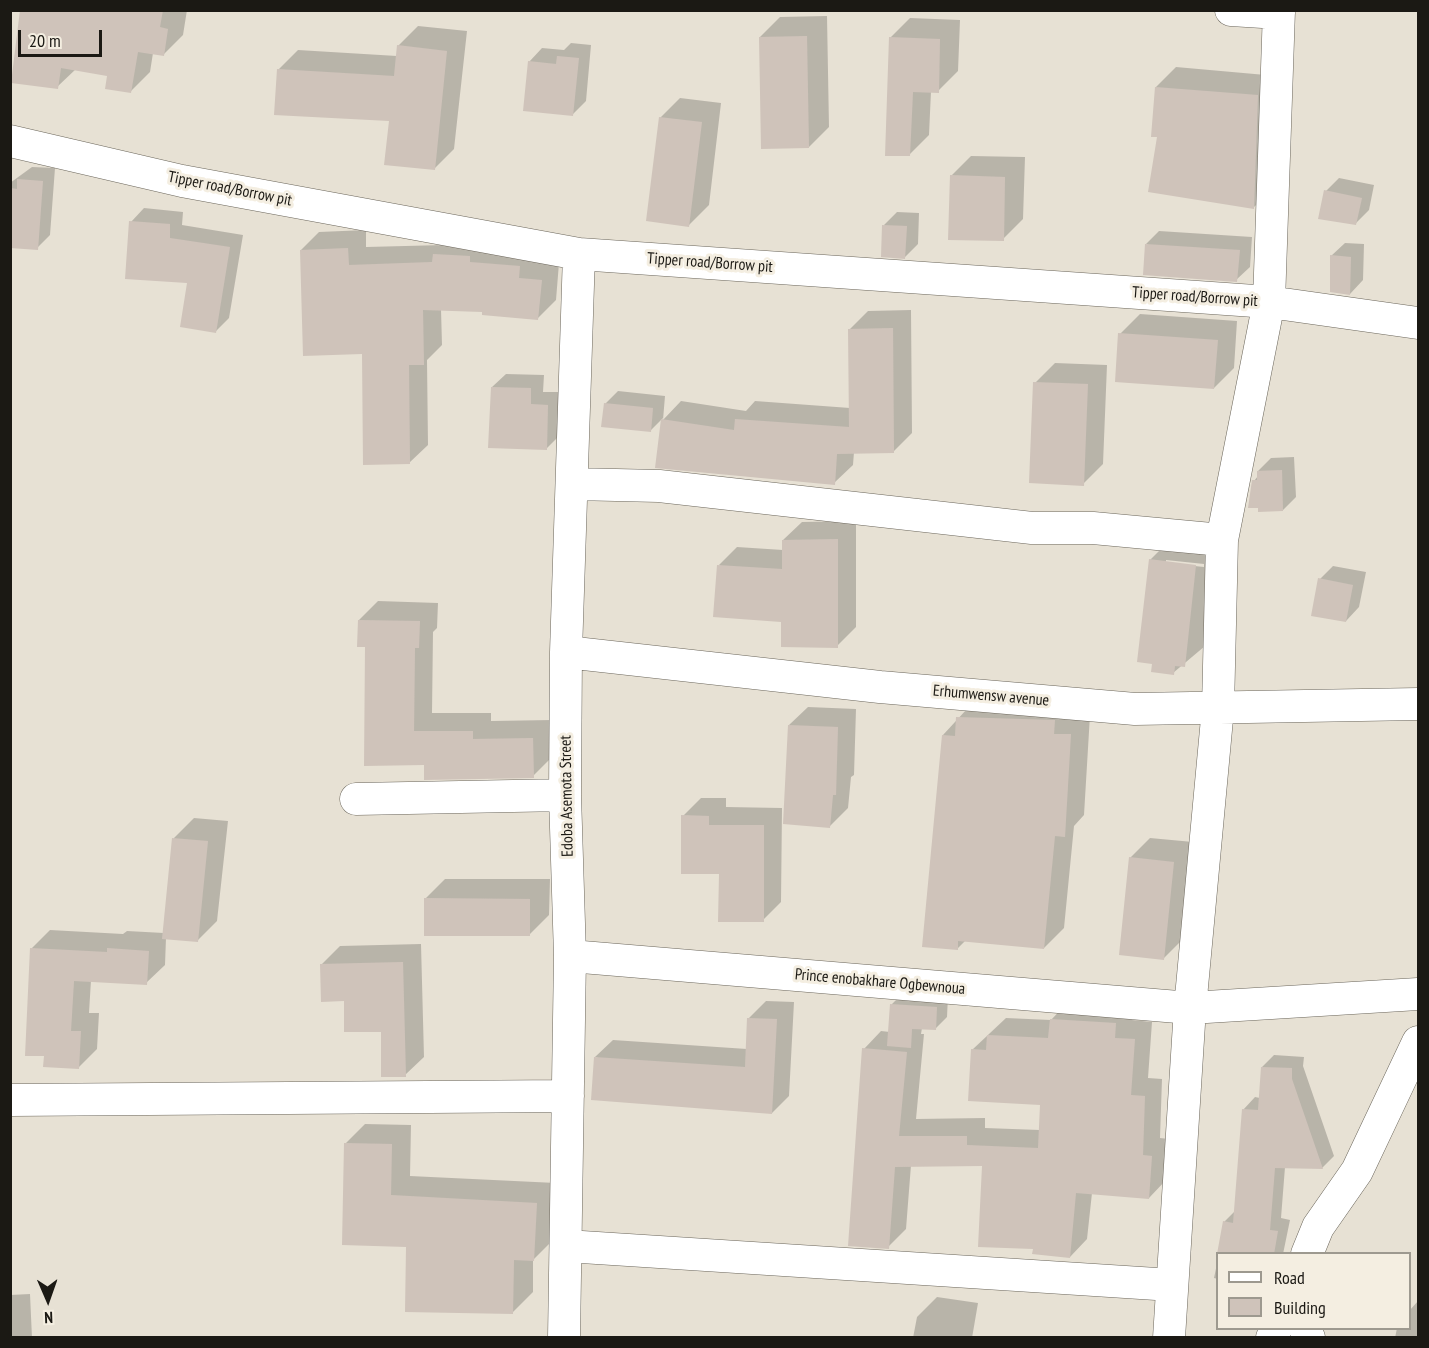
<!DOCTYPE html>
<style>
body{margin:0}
#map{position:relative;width:1429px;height:1348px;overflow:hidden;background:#e7e1d4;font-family:"PT Sans Narrow",sans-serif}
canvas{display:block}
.frame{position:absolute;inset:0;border:12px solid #1b1914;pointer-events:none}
.legend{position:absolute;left:1216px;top:1252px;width:195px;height:78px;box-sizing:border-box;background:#f4eee1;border:2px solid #9d998f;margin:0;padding:8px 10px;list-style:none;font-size:18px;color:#1b1914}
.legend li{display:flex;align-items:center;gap:12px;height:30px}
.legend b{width:30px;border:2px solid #9d998f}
.north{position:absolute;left:18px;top:1270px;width:60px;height:60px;-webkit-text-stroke:4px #f4eee1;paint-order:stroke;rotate:178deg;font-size:16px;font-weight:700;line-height:24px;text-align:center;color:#1b1914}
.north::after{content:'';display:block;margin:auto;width:21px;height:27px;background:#1b1914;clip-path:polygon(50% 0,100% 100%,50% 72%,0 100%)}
.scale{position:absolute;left:18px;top:30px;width:84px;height:27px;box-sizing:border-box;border:3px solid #1b1914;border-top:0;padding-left:8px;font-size:18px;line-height:21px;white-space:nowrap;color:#1b1914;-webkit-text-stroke:4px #f4eee1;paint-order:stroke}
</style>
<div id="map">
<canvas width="1429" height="1348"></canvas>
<div class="frame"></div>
<ul class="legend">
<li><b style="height:8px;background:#fff"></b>Road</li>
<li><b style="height:16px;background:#cfc3ba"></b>Building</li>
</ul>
<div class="north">N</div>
<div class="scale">20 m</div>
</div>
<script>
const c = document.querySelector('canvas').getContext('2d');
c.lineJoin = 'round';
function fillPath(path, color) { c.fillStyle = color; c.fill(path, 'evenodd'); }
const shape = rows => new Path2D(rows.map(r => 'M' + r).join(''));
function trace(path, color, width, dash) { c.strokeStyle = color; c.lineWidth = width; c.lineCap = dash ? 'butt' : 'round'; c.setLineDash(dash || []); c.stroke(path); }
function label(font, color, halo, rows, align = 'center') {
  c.font = font + ' "PT Sans Narrow",sans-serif'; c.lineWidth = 6; c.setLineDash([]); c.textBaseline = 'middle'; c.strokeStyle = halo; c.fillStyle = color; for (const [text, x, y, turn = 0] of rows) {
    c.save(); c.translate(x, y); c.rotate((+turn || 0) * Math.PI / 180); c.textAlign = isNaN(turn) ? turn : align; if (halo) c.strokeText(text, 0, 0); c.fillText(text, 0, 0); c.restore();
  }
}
fillPath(shape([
 [21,10,187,10,183,35,163,55,153,53,150,72,130,92,109,74,76,69,57,87],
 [827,16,829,127,809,147,760,37,780,17],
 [910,18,960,20,958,71,938,91,931,91,929,135,909,155,890,38],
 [418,26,467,31,454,149,434,169,391,120,278,70,298,50,397,56,398,46],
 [571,43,591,45,586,101,573,114,529,62,542,48,564,50],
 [1176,67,1277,76,1274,188,1254,207,1159,136,1156,87],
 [680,98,721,103,709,205,689,225,660,118],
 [971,156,1025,157,1023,219,1003,239,951,176],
 [32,167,55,168,50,235,37,248,10,247,10,183],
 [1339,178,1374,185,1369,210,1355,224,1326,191],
 [144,208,183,212,182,225,243,235,229,318,216,331,189,282,131,222],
 [897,212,919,213,918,244,905,257,884,225],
 [366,230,366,247,444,245,559,263,556,300,538,318,484,311,441,309,442,345,427,360,428,445,409,463,363,353,301,250,319,232],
 [1159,231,1252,237,1250,267,1236,280,1146,244],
 [1345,243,1364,244,1363,280,1350,294,1331,256],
 [911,310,912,433,893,452,854,452,853,465,834,483,656,467,663,418,650,431,605,404,618,391,665,396,663,420,681,401,746,411,755,401,850,408,849,330,868,311],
 [1140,314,1237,321,1234,368,1214,388,1120,334],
 [1055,363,1107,365,1103,464,1083,484,1035,383],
 [506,374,544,375,543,392,561,392,559,436,546,449,492,387],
 [1294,457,1296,497,1283,510,1254,481,1258,476,1258,471,1271,458],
 [856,521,856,627,837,646,783,620,719,565,737,547,783,550,783,540,802,522],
 [1170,540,1216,545,1205,646,1173,673,1150,560],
 [1166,560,1204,564,1204,567,1166,563],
 [1333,566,1366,572,1359,607,1346,621,1320,579],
 [378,601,438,603,437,628,433,632,432,713,491,713,491,721,552,720,552,757,533,776,425,763,367,645,359,620],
 [978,697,1090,715,1084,815,1074,826,1064,928,1044,948,966,940,957,949,943,735],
 [808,707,856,709,854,775,851,777,848,808,830,826,789,725],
 [701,798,726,798,726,807,782,808,781,902,763,920,683,816],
 [194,818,228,821,217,921,197,941,166,938,165,965,146,983,91,980,89,1013,99,1013,97,1049,78,1068,45,1055,31,949,50,930,123,934,127,931,164,933,174,838],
 [1150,838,1193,842,1184,938,1164,958,1130,858],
 [445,879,550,879,549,915,529,935,425,899],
 [421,944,424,1057,405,1075,382,1030,322,964,340,946],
 [903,993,948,996,947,1017,936,1028,922,1028,921,1034,924,1034,916,1119,985,1118,985,1128,1040,1130,1042,1104,972,1050,1006,1018,1051,1020,1069,1001,1133,1006,1132,1020,1152,1022,1148,1078,1162,1079,1160,1138,1169,1139,1166,1180,1149,1198,1092,1193,1087,1239,1070,1257,1034,1248,984,1165,911,1165,906,1229,888,1247,864,1049,881,1031,890,1032,892,1004],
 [766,1001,794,1002,789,1096,772,1113,595,1057,613,1040,747,1049,748,1019],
 [1274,1055,1304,1057,1303,1066,1334,1156,1322,1168,1285,1167,1281,1218,1290,1220,1283,1254,1218,1254,1224,1222,1235,1211,1243,1110,1255,1097,1260,1098,1262,1067],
 [365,1124,411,1125,410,1176,556,1183,553,1240,533,1260,533,1292,513,1312,408,1245,345,1144],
 [1218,1259,1218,1279,1214,1278],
 [30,1294,32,1338,10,1338,10,1295],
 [937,1297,978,1303,972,1338,913,1338,917,1317],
 [1418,1301,1418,1338,1395,1338,1397,1328,1410,1328,1410,1310]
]), '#0003');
fillPath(shape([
 [20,10,163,10,160,27,168,29,164,56,138,52,131,93,105,89,107,76,61,68,58,89,11,83],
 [807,36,809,148,761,149,759,37],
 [889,37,940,39,939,93,913,92,910,156,885,156],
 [397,45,447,51,435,170,384,165,389,121,274,115,277,69,394,76],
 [557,56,579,58,573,116,523,111,528,61,556,64],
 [1155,87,1258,95,1254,209,1148,192,1157,137,1151,137],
 [659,117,702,122,689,227,646,221],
 [950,175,1005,177,1004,241,948,240],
 [17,179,43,181,38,250,10,248,10,188,17,189],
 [1324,190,1362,198,1356,225,1318,219],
 [129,221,170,224,170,238,230,247,216,333,180,327,187,283,125,279],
 [882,225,907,226,905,259,881,257],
 [1145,244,1240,250,1237,282,1143,275],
 [348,248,349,265,432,262,433,254,470,256,470,262,520,266,519,278,542,280,538,320,482,315,482,312,423,310,424,365,409,365,410,464,363,465,362,354,303,356,300,250],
 [1330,255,1351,257,1350,295,1330,292],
 [893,328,894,453,837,454,835,485,655,468,661,419,734,430,735,419,849,427,848,329],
 [1118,333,1218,340,1214,389,1115,382],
 [1033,382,1088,384,1084,486,1029,483],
 [491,387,531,388,531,404,548,405,547,450,488,448],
 [604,403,653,408,651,432,601,427],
 [1282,470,1283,511,1258,512,1258,508,1248,508,1252,480,1257,480,1257,471],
 [838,539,838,648,781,647,781,622,713,617,717,565,782,569,782,540],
 [1149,559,1196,565,1185,667,1175,666,1174,675,1151,672,1152,664,1137,662],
 [1318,578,1353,585,1346,622,1311,616],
 [358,620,420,621,419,648,415,648,414,731,473,731,473,739,533,738,534,778,424,780,424,765,364,766,365,647,357,647],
 [956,717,1055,720,1054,734,1071,734,1065,837,1055,836,1044,949,958,941,958,950,922,947,942,735,955,736],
 [788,725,838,727,836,795,833,795,830,828,783,824],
 [681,815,709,816,709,825,764,825,764,922,718,922,719,874,681,874],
 [172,838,208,841,198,942,162,939],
 [1129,857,1174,862,1164,960,1119,955],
 [424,898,530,899,530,936,424,936],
 [30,948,107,952,107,948,149,951,147,985,74,981,71,1031,81,1031,79,1069,43,1067,44,1056,25,1056],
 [403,962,406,1077,381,1077,381,1032,344,1032,344,1001,321,1002,320,964],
 [890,1004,937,1007,936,1030,912,1029,911,1048,887,1046],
 [747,1018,777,1019,772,1114,591,1100,594,1057,745,1067],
 [1050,1019,1116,1023,1115,1038,1135,1039,1131,1095,1145,1096,1143,1155,1152,1156,1149,1199,1076,1193,1070,1258,1032,1254,1033,1249,978,1247,982,1166,895,1167,889,1249,848,1246,862,1048,907,1052,899,1136,967,1136,967,1145,1038,1148,1040,1105,968,1101,971,1049,986,1050,987,1035,1048,1038],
 [1261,1067,1292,1068,1292,1079,1323,1169,1275,1168,1270,1230,1278,1231,1274,1254,1217,1254,1223,1221,1233,1223,1242,1109,1258,1110],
 [344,1143,392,1144,391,1195,537,1203,534,1261,514,1260,513,1314,405,1312,406,1247,342,1245]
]), '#cfc3ba');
const minor = shape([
 [1231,10,1279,13],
 [10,141,182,181,579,254,1269,302,1418,323],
 [573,484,659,486,1032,528,1093,528,1222,540],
 [566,652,880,687,1135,709,1418,704],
 [356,799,565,795],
 [570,956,1190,1008,1418,994],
 [10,1100,568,1096],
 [566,1246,1172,1285],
 [1307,1254,1318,1227,1357,1171,1418,1042],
 [1305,1328,1309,1338],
 [564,1338,570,956,565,795,566,652,579,254],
 [1169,1338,1190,1008,1218,708,1222,540,1269,302,1279,10],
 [1272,1338,1276,1328]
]);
trace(minor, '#6b665b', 33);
trace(minor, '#fff', 32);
label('16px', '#1b1914', '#f4eee1', [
 ["Tipper road/Borrow pit",230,189,11],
 ["Tipper road/Borrow pit",710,263,4],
 ["Tipper road/Borrow pit",1195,297,4],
 ["Erhumwensw avenue",991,696,5],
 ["Edoba Asemota Street",567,796,-91],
 ["Prince enobakhare Ogbewnoua",880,982,5]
]);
</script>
